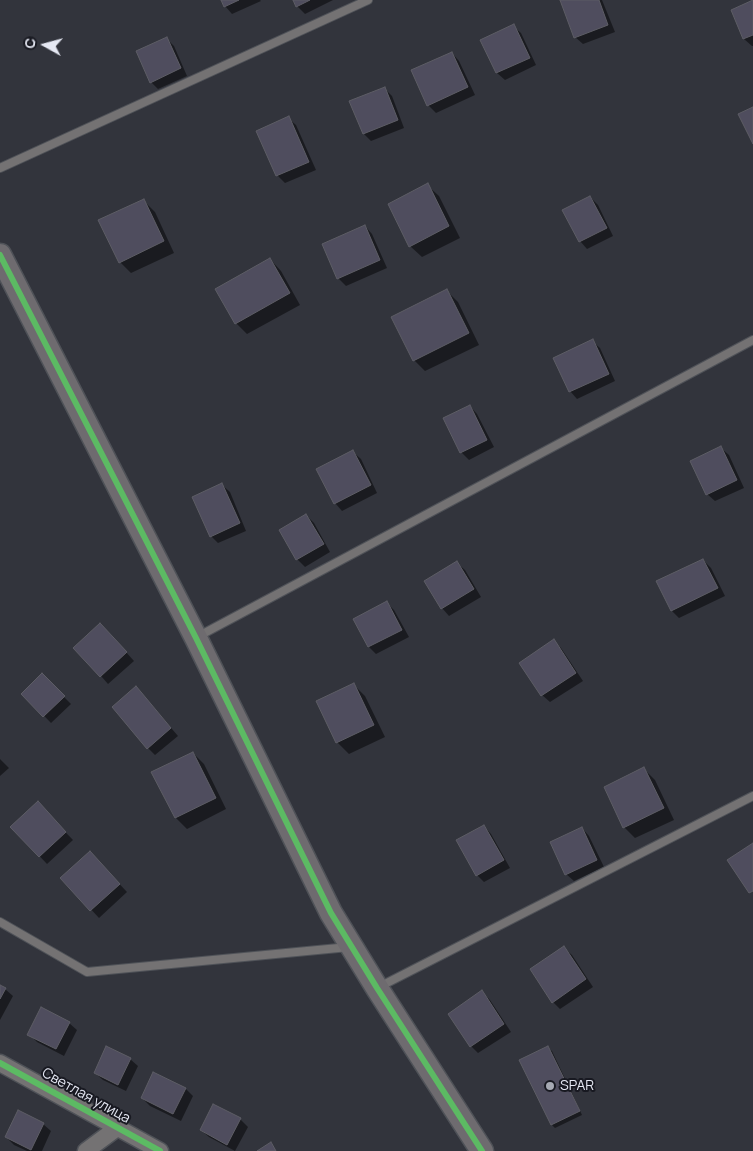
<!DOCTYPE html>
<meta charset="utf-8">
<style>
body{margin:0}
#map{position:relative;width:753px;height:1151px;overflow:hidden;background:#32343c;font-family:Manrope,sans-serif}
canvas{display:block}
.north{position:absolute;left:20px;top:20px;width:50px;height:50px;-webkit-text-stroke:4px #181921;paint-order:stroke;rotate:277deg;font-size:14px;font-weight:700;line-height:20px;text-align:center;color:#e5e8f3}
.north::after{content:'';display:block;margin:auto;width:18px;height:22px;background:#e5e8f3;clip-path:polygon(50% 0,100% 100%,50% 72%,0 100%)}
</style>
<div id="map">
<canvas width="753" height="1151"></canvas>
<div class="north">С</div>
</div>
<script>
const c = document.querySelector('canvas').getContext('2d');
c.lineJoin = 'round';
function fillPath(path, color) { c.fillStyle = color; c.fill(path, 'evenodd'); }
const shape = rows => new Path2D(rows.map(r => 'M' + r).join(''));
function trace(path, color, width, dash) { c.strokeStyle = color; c.lineWidth = width; c.lineCap = dash ? 'butt' : 'round'; c.setLineDash(dash || []); c.stroke(path); }
function label(font, color, halo, rows, align = 'center') {
  c.font = font + ' Manrope,sans-serif'; c.lineWidth = 4; c.setLineDash([]); c.textBaseline = 'middle'; c.strokeStyle = halo; c.fillStyle = color; for (const [text, x, y, turn = 0] of rows) {
    c.save(); c.translate(x, y); c.rotate((+turn || 0) * Math.PI / 180); c.textAlign = isNaN(turn) ? turn : align; if (halo) c.strokeText(text, 0, 0); c.fillText(text, 0, 0); c.restore();
  }
}
fillPath(shape([
 [222,0,260,0,261,1,232,14,225,6],
 [294,0,333,0,305,14,297,6],
 [561,0,602,0,615,32,583,44,575,37],
 [753,1,753,46,752,46,744,39,732,11],
 [513,26,521,33,536,65,505,80,497,73,482,40],
 [167,39,174,46,187,76,158,89,151,82],
 [452,53,459,61,475,95,436,113,428,105],
 [384,88,392,96,404,128,371,141,364,134],
 [288,118,296,125,316,170,285,183,278,176,258,132],
 [427,185,439,196,460,238,422,257,410,246],
 [590,197,598,205,613,236,587,249,580,241],
 [143,200,155,212,174,253,131,273,120,262],
 [365,226,372,234,387,268,346,286,338,278],
 [270,259,281,271,300,305,247,334,236,323],
 [447,291,458,302,479,345,425,371,414,360],
 [592,341,600,348,615,381,577,399,570,391],
 [470,406,477,414,494,447,469,460,461,452],
 [721,448,729,455,744,488,715,501,707,494],
 [353,452,361,459,377,493,342,511,335,503],
 [222,485,230,492,246,531,218,543,211,536],
 [306,515,314,523,330,552,305,567,297,559],
 [703,560,711,568,725,596,679,618,672,611,658,582],
 [457,563,465,570,481,597,449,616,442,608],
 [387,603,394,610,409,637,376,654,369,647,355,619],
 [108,632,134,661,108,684,101,676],
 [553,641,561,648,583,681,550,702,542,695],
 [42,675,71,704,51,723,23,694],
 [354,685,365,696,385,737,349,754,337,742,318,702],
 [143,695,178,736,155,755,148,748],
 [193,753,204,764,226,809,187,829,176,818,153,773],
 [0,759,9,768,0,776],
 [644,769,655,780,674,820,635,838,624,827],
 [45,811,73,840,47,864,12,827],
 [484,826,491,834,510,868,484,882,477,875],
 [582,828,589,836,604,867,574,881,566,874],
 [97,860,127,892,99,918,62,878],
 [564,948,572,955,593,987,560,1009,553,1002],
 [0,986,5,989,13,996,0,1020],
 [482,992,490,1000,511,1032,478,1053,471,1046],
 [69,1023,77,1030,64,1056,37,1042,29,1034],
 [548,1048,552,1051,582,1115,555,1128,552,1125,521,1061],
 [130,1059,138,1066,126,1091,103,1080,95,1073],
 [186,1089,193,1096,181,1121,150,1106,142,1098],
 [240,1119,248,1127,235,1151,209,1137,201,1130],
 [43,1124,51,1131,42,1151,27,1151,14,1145,6,1137]
]), '#0007');
const building = shape([
 [221,0,239,0,224,7,221,0],
 [293,0,310,0,296,7,293,0],
 [560,0,599,0,608,25,574,38,560,0],
 [753,0,753,35,743,39,731,10,753,0],
 [514,24,530,58,496,73,480,40,514,24],
 [167,37,181,68,150,83,136,51,167,37],
 [452,52,468,87,427,106,411,70,452,52],
 [385,87,398,120,363,134,349,101,385,87],
 [753,107,753,144,738,114,753,107],
 [289,116,309,162,276,176,256,131,289,116],
 [428,183,449,226,409,247,388,204,428,183],
 [590,196,607,228,579,242,562,210,590,196],
 [144,199,164,241,119,263,98,220,144,199],
 [365,225,380,260,337,279,322,244,365,225],
 [270,258,290,293,235,324,215,289,270,258],
 [447,289,469,333,413,361,391,317,447,289],
 [593,339,609,374,569,392,553,358,593,339],
 [470,405,487,440,460,453,443,418,470,405],
 [721,446,737,480,706,495,690,461,721,446],
 [353,450,371,485,334,504,316,469,353,450],
 [222,483,240,523,210,537,192,497,222,483],
 [306,514,324,544,296,560,279,530,306,514],
 [703,559,718,588,671,611,656,581,703,559],
 [457,561,474,589,441,609,424,581,457,561],
 [387,601,402,630,368,647,353,619,387,601],
 [100,623,127,652,100,677,73,648,100,623],
 [554,639,576,673,541,696,519,663,554,639],
 [42,673,65,696,43,717,21,694,42,673],
 [354,683,374,725,336,743,316,701,354,683],
 [136,686,171,728,147,749,112,707,136,686],
 [193,752,216,798,175,818,151,772,193,752],
 [644,767,664,808,623,828,604,787,644,767],
 [38,801,66,832,39,857,10,827,38,801],
 [484,825,504,860,476,876,456,840,484,825],
 [582,827,597,860,565,875,550,842,582,827],
 [753,843,753,891,749,893,727,860,753,843],
 [90,851,120,884,90,911,60,878,90,851],
 [564,946,586,979,552,1003,530,969,564,946],
 [0,985,6,988,0,999,0,985],
 [482,990,504,1024,470,1047,448,1014,482,990],
 [41,1007,70,1022,56,1049,27,1035,41,1007],
 [106,1046,131,1058,118,1085,94,1073,106,1046],
 [548,1046,580,1111,551,1125,519,1060,548,1046],
 [153,1072,186,1088,173,1114,141,1098,153,1072],
 [213,1104,241,1118,227,1145,200,1130,213,1104],
 [18,1110,44,1123,31,1150,5,1137,18,1110],
 [271,1142,276,1151,257,1151,271,1142]
]);
fillPath(building, '#4f4d5e');
trace(building, '#5d5d65', 1);
const lane = shape([
 [0,168,368,0],
 [197,637,753,340],
 [0,922,87,972,349,947],
 [379,987,753,796]
]);
const street = shape([
 [0,1063,160,1151],
 [86,1151,117,1128]
]);
const secondary = shape([
 [0,255,196,638,331,913,377,988,482,1151]
]);
trace(lane, '#4f5258', 10);
trace(street, '#4f5258', 19);
trace(secondary, '#4f5258', 25);
trace(lane, '#747273', 8);
trace(street, '#747273', 16);
trace(secondary, '#6e6b6f', 22);
trace(shape([
 [0,255,196,638,331,913,377,988,482,1151],
 [0,1063,160,1151]
]), '#5cba63', 6);
for (const [x, y, r, color] of [
 [550,1086,5,"#a6a9b3"]
]) { const dot = new Path2D(); dot.arc(x, y, r, 0, 2 * Math.PI); c.fillStyle = color; c.fill(dot); trace(dot, '#181921', 2); }
label('14px', '#e5e8f3', '#181921', [
 ["SPAR",560,1086]
], 'left');
label('14px', '#e5e8f3', '#181921', [
 ["Светлая улица",86,1096,29]
]);
</script>
